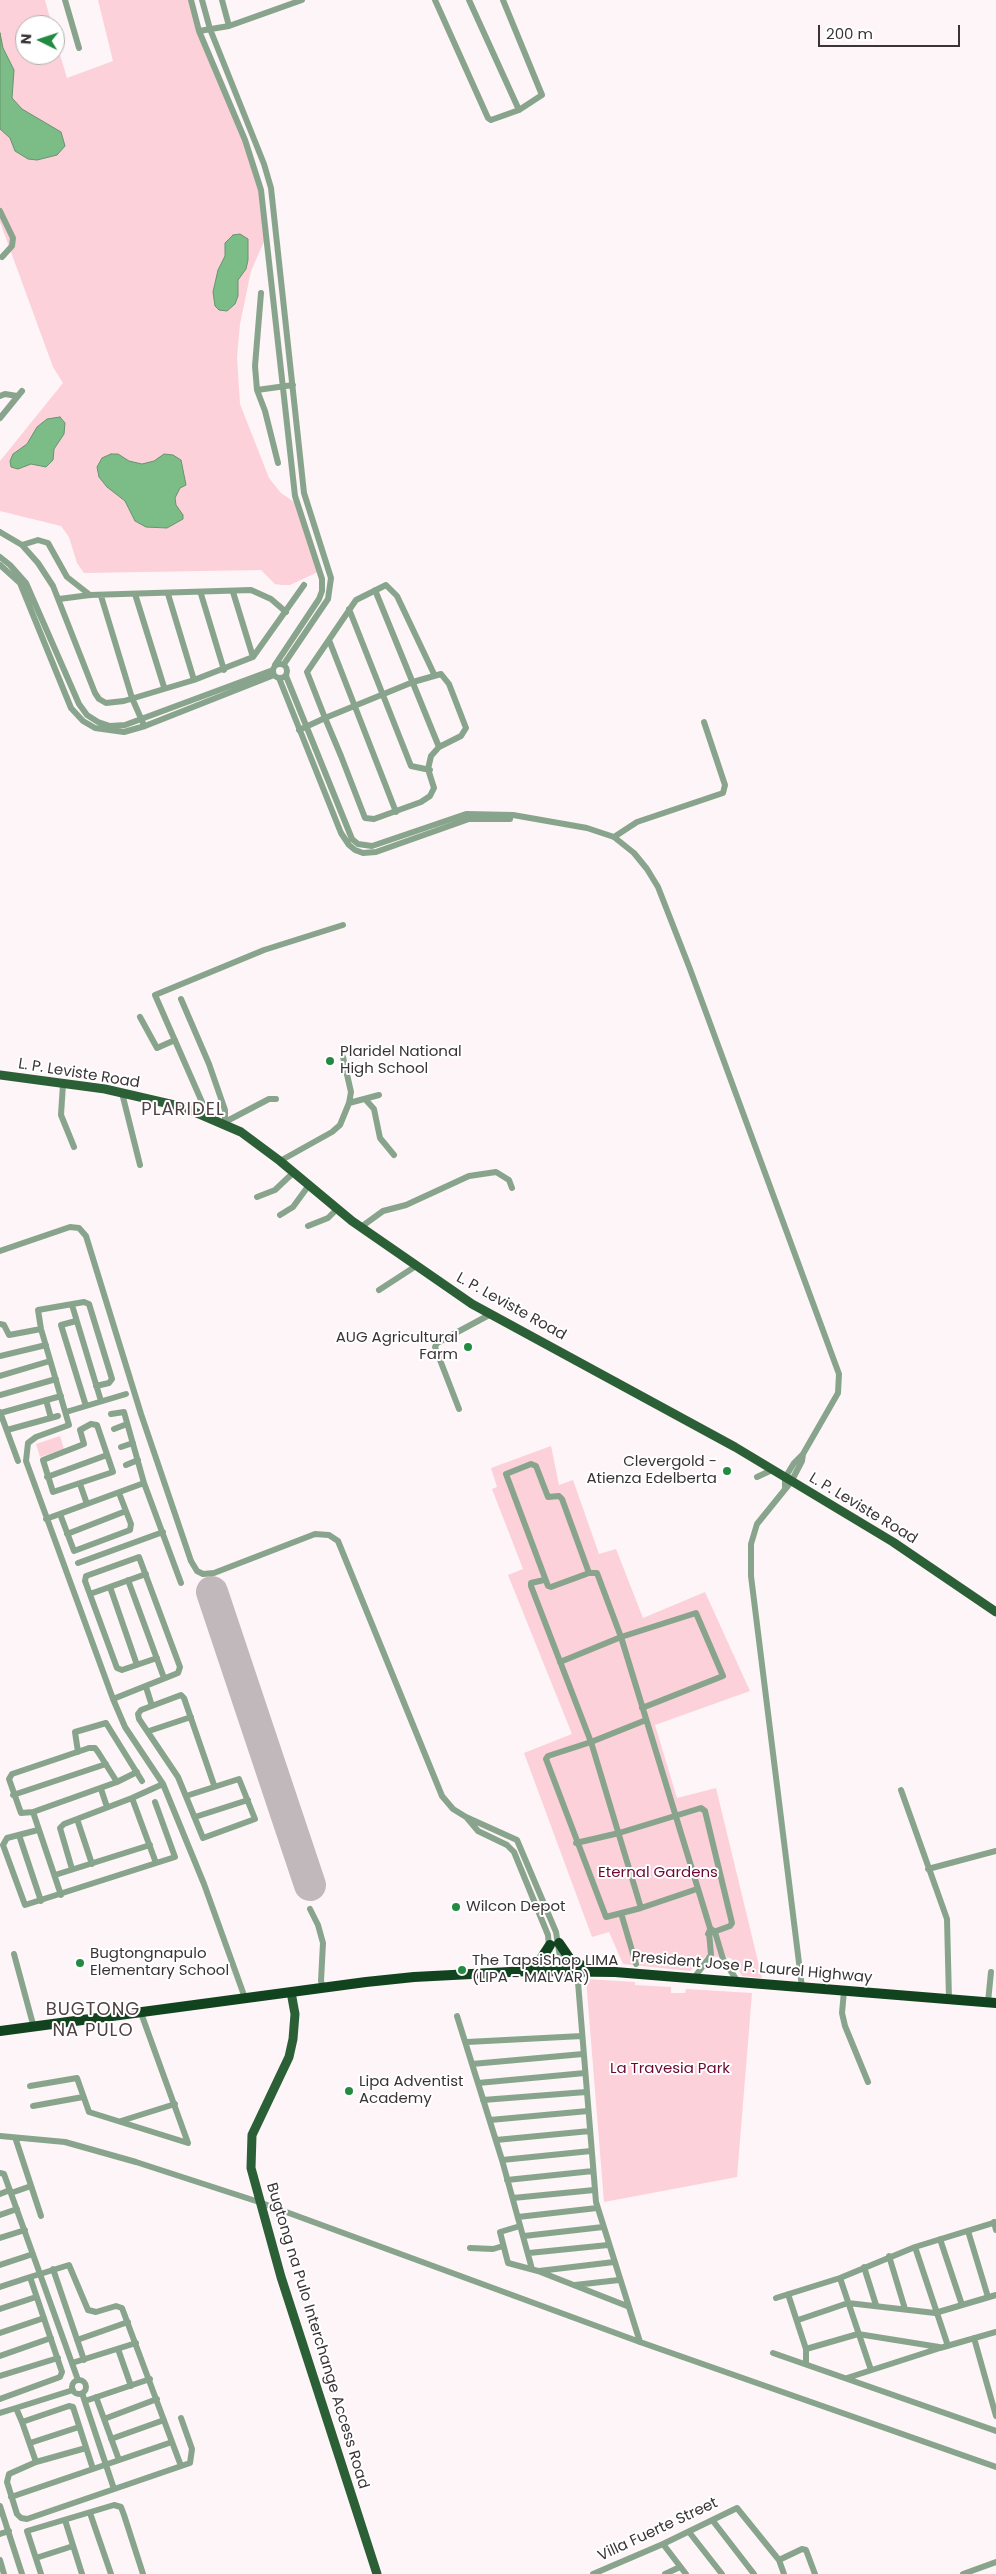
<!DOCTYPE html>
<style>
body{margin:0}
#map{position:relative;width:996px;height:2574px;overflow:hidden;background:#fdf5f7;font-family:Poppins,sans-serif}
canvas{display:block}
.north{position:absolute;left:15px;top:15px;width:50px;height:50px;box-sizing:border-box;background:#fff;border:1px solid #b1aeaf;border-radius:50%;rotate:274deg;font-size:14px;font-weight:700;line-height:20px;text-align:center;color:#3b3436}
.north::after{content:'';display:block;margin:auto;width:18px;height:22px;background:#238b41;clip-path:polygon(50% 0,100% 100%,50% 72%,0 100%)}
.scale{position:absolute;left:818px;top:25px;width:142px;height:22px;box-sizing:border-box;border:2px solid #3b3436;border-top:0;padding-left:6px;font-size:15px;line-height:18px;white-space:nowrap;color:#3b3436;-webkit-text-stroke:4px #fff;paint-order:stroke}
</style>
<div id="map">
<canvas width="996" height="2574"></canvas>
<div class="north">N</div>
<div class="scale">200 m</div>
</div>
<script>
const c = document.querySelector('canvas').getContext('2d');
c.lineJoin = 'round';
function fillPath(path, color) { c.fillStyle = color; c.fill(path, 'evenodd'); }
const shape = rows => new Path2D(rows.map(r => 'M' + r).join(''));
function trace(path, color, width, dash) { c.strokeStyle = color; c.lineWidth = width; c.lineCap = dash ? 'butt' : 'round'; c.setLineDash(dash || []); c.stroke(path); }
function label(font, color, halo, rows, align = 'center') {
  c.font = font + ' Poppins,sans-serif'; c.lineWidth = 4; c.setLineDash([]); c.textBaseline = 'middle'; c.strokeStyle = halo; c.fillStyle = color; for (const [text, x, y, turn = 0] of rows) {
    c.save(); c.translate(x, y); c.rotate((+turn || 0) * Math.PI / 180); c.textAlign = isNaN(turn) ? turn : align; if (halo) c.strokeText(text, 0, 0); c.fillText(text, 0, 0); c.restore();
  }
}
fillPath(shape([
 [0,0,45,0,52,25,25,25,25,55,55,55,55,38,67,78,113,61,98,0,189,0,259,184,266,237,251,271,240,324,237,357,240,404,269,478,281,493,297,504,320,571,290,585,282,585,275,584,261,570,84,573,77,563,69,537,61,526,0,511,0,461,63,383,53,367,0,222],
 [60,1436,64,1449,40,1457,36,1444],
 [551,1446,559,1485,573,1480,599,1554,616,1549,643,1618,705,1592,750,1691,655,1725,677,1798,716,1788,762,1978,742,1976,731,1958,706,1956,690,1971,623,1964,609,1932,592,1937,524,1753,572,1734,508,1575,523,1569,492,1489,497,1487,491,1468],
 [586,1979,635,1982,635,1985,671,1987,671,1993,685,1993,686,1989,752,1993,737,2177,604,2202]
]), '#fcd1da');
const water = shape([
 [0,33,3,48,14,70,12,98,22,109,61,132,65,146,57,155,37,160,28,159,15,151,10,138,0,129,0,33],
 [233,235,240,234,248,239,248,260,246,269,238,280,238,296,235,304,227,311,219,310,215,306,213,292,218,270,225,256,225,243,233,235],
 [60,417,65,423,64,434,54,449,53,460,46,467,31,464,18,469,11,467,10,461,13,454,27,444,37,427,47,419,60,417],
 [111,454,118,454,129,461,142,464,154,461,164,454,173,455,181,460,186,485,180,488,175,498,176,505,183,515,183,519,167,528,146,527,135,521,125,501,107,487,99,477,97,467,102,458,111,454]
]);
fillPath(water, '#7cbc87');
trace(water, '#68936f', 1);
trace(shape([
 [212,1592,310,1885]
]), '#c0b8ba', 32);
trace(shape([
 [65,0,79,48],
 [191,0,199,31,245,140,261,190,295,496,322,579,322,591,319,599,275,665],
 [202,0,210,29,264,164,271,188,304,493,331,578,328,599,284,664],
 [222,0,229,26],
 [435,0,488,118,491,120,519,110,542,95,503,0],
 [469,0,519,110],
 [199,31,229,26,302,0],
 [0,211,13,238,12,246,2,257],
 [261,293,255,366,257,390,265,411,278,463],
 [257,390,293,385],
 [0,396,5,394,17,396],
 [0,418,22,391],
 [0,532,22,545,38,563,53,586,95,693,99,699,106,703,124,701,194,680,253,657,304,585],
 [22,545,38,540,48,543,67,577,90,595],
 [0,557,10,565,26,583,79,704,87,715,98,722,110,726,125,725,273,670],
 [0,565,20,583,71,708,83,721,95,728,124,732,145,726,274,675],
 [375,590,439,747],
 [233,592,253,657],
 [135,594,164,687],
 [168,594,194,680],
 [201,594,224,670],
 [101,596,132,698,143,723],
 [59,599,90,595,251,590,271,599,286,612],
 [349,609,411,766,430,770],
 [329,640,396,812],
 '273 671a7 7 0 1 1 14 0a7 7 0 1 1-14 0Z',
 [286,676,352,839,358,844,372,846,466,814,513,815,587,828,614,837,634,853,647,869,658,887,690,969,839,1374,838,1393,803,1454,794,1463,785,1478,785,1487],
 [279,678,341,833,349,845,355,850,363,853,376,852,469,819,510,819],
 [299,730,325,718,413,682,441,674,449,684,466,728,461,736,439,747,431,756,428,769,434,788,430,796,421,802,374,819,365,818,341,756,325,718,307,672,356,600,386,585,397,596,434,674],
 [614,837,637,822,723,793,725,785,704,722],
 [181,999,209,1064,225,1110,225,1124],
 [140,1017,157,1048,175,1040],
 [63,1084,61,1115,74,1147],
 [122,1093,140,1165],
 [365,1099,374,1109,380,1138,394,1155],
 [349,1103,379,1095],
 [209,1118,155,995,264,950,343,925],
 [225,1122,269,1099,276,1099],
 [280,1161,332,1132,340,1125,349,1103,351,1092,343,1057],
 [257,1197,275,1190,294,1172],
 [280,1215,293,1207,309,1185],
 [308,1226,328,1218,337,1209],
 [361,1227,383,1211,406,1205,469,1176,496,1172,509,1180,512,1188],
 [0,1251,70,1227,79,1228,86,1236,141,1414,191,1561,197,1571,203,1574,214,1573,315,1534,329,1535,338,1541,442,1796,453,1809,466,1817,517,1840,556,1932,562,1970],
 [379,1290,416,1266],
 [72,1305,101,1401],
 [76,1321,61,1325,86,1406],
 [0,1324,4,1325,9,1335,41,1329],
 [0,1356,46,1345],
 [0,1376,50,1361],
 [96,1386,109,1383,112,1379,89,1304,84,1302,38,1310,41,1329,69,1425,36,1437,28,1443,26,1461,113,1699,125,1727,163,1784,204,1884,245,1998],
 [0,1395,56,1379],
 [46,1400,51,1418],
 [459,1409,435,1347,437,1343,491,1314],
 [0,1412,18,1461],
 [66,1412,126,1394],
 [0,1413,61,1396],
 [91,1424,97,1425,113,1472,53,1492,43,1460,84,1444,80,1430,91,1424],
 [114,1429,127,1424],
 [7,1430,58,1416],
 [121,1447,133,1443],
 [126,1465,138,1460],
 [47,1477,107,1455],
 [757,1477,772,1470],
 [144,1483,181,1583],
 [80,1484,87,1504],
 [60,1514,74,1551,130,1530,131,1524,119,1493],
 [46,1519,144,1483,124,1412,111,1414],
 [67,1534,126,1511],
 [78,1563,163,1532],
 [589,1573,562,1499,559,1496,548,1497,536,1466,531,1464,506,1474,548,1586,551,1587,589,1573,597,1573,621,1637,710,1928,715,1932,723,1959,738,1982],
 [128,1580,164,1678],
 [544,1580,531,1583,531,1586,591,1742,641,1908],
 [110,1587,137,1665],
 [90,1594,146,1574],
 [560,1662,621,1637,696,1613,723,1676,642,1708],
 [146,1687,152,1706],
 [113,1699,178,1673,180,1667,139,1557,86,1576,85,1581,117,1668,122,1670,157,1658],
 [646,1720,591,1742,548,1756,546,1759,606,1917,641,1908,697,1889],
 [149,1731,191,1717],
 [89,1748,95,1748,98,1752,117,1782,33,1812,21,1813,9,1779,12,1774,89,1748],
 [78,1752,75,1732,106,1723,142,1781],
 [117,1782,137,1772],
 [101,1789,107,1807],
 [901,1790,947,1919,949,1999],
 [13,1795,106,1764],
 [186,1796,239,1779,255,1819,203,1838,178,1777,139,1719,138,1714,141,1710,181,1695,184,1698,214,1785],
 [132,1798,156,1863],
 [33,1812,61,1895],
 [195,1817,248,1800],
 [467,1818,478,1831,507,1845,514,1852,548,1935,551,1971],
 [77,1819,92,1864],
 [38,1830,7,1838,3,1845,25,1905,175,1857,155,1802],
 [19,1835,41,1901],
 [576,1843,619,1833,701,1808,705,1811,732,1923,730,1926,708,1934],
 [72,1869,60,1828,64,1824,132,1798,163,1784],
 [928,1869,996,1851],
 [55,1875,150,1845],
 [310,1909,318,1925,323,1943,321,1981,323,1988],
 [621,1913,636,1964],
 [14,1954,34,2028],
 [577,1970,596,2202,640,2342],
 [694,1978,711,1955,709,1932],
 [802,1987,751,1576,751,1544,757,1524,791,1482,802,1461,803,1454],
 [844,1991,842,2013,845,2026,868,2082],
 [988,2002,991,1972],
 [457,2016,502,2160,532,2269],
 [467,2042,582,2036],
 [472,2064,583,2054],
 [478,2083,585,2073],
 [30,2086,77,2078,89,2112,188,2143,141,2013],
 [483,2100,586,2092],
 [33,2106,83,2097],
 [490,2120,588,2111],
 [121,2121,175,2104],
 [0,2136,65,2142,136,2162,259,2202,640,2342,996,2467],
 [16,2140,41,2216],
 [496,2140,590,2131],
 [502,2160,591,2151],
 [0,2173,4,2174,40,2274,69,2265,88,2310,96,2312,116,2306,122,2308,181,2466],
 [507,2180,593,2171],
 [11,2193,31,2186],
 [0,2194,10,2190],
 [513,2198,594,2190],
 [0,2215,17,2209],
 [518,2217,597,2208],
 [994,2222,996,2230],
 [520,2226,500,2232,508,2263,538,2271,627,2306],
 [968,2231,988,2297],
 [524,2236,603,2227],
 [0,2238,25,2230],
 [940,2239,962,2305],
 [915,2247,948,2346],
 [470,2248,493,2249,503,2246],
 [529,2253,608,2245],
 [889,2256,905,2309],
 [0,2265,33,2254],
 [864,2267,876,2305],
 [53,2269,84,2360],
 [539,2271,614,2262],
 [840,2278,871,2370],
 [575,2285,619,2280],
 [0,2287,30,2277],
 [788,2294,806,2349,806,2363],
 [776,2298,840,2278,915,2247,996,2222],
 [0,2309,36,2297],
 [798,2320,848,2303,935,2313,996,2295],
 [0,2333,44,2318],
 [974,2338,996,2416],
 [77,2340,128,2322],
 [118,2349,131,2386],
 [806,2349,858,2334,939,2347],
 [773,2353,996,2431],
 [0,2356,51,2338],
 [72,2363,136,2343],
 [0,2376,58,2358],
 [847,2378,940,2348,996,2332],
 '72 2387a7 7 0 1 1 14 0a7 7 0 1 1-14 0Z',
 [82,2393,114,2489],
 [96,2397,119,2460],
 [0,2399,60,2377,62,2372,30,2277,40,2274,78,2380],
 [85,2401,150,2379],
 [0,2413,16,2408],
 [104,2419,157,2399],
 [22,2422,16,2408,73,2390],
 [111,2439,164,2420],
 [30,2443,79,2427],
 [86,2448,36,2462,9,2474,7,2482,17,2514,21,2518,27,2519,190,2463,192,2449,181,2418],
 [36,2462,22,2422,69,2406,73,2407,93,2469],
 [11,2497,172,2442],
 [0,2506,22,2574],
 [90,2513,111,2574],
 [65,2520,82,2574],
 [713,2521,754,2574],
 [689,2532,722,2574],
 [0,2534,9,2531],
 [663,2544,686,2574],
 [36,2558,73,2546],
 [0,2560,4,2574],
 [779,2560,802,2549,806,2550,815,2574],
 [41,2574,27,2531,114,2505,121,2507,124,2515,143,2574],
 [593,2574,663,2544,737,2508,779,2560,784,2574],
 [665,2574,680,2567],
 [963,2574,996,2562]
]), '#89a48c', 6);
trace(shape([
 [0,1075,105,1089,183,1107,241,1132,280,1161,352,1221,472,1304,735,1447,893,1542,996,1612],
 [291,1992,295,2014,293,2039,289,2057,252,2135,251,2168,281,2277,377,2574]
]), '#2b5f36', 9);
trace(shape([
 [559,1943,570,1959,590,1970],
 [529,1971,539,1962,550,1945],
 [0,2031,366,1982,414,1977,529,1971,615,1972,996,2003]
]), '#12431f', 10);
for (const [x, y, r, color] of [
 [330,1061,5,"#238b41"],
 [468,1347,5,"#238b41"],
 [727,1471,5,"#238b41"],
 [456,1907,5,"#238b41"],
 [80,1963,5,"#238b41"],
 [462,1970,5,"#238b41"],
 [349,2091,5,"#238b41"]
]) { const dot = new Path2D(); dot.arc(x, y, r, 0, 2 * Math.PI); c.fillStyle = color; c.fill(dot); trace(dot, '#fff', 2); }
label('15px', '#3b3436', '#fff', [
 ["Plaridel National",340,1052],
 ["High School",340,1069],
 ["AUG Agricultural",458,1338,"right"],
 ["Farm",458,1355,"right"],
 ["Clevergold -",717,1462,"right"],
 ["Atienza Edelberta",717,1479,"right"],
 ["Wilcon Depot",466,1907],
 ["Bugtongnapulo",90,1954],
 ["Elementary School",90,1971],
 ["The TapsiShop LIMA",472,1961],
 ["(LIPA - MALVAR)",472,1978],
 ["Lipa Adventist",359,2082],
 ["Academy",359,2099]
], 'left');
label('15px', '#3b3436', '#fff', [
 ["L. P. Leviste Road",79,1074,9],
 ["L. P. Leviste Road",511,1307,29],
 ["L. P. Leviste Road",863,1509,31],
 ["President Jose P. Laurel Highway",752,1968,5],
 ["Bugtong na Pulo Interchange Access Road",317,2336,73],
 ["Villa Fuerte Street",658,2530,-25]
]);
label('15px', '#6a0732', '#fff', [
 ["Eternal Gardens",658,1873],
 ["La Travesia Park",670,2069]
]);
c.letterSpacing = '1px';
label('18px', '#504145', '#fff', [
 ["PLARIDEL",183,1110],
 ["BUGTONG",93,2010],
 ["NA PULO",93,2031]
]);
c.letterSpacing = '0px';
</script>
